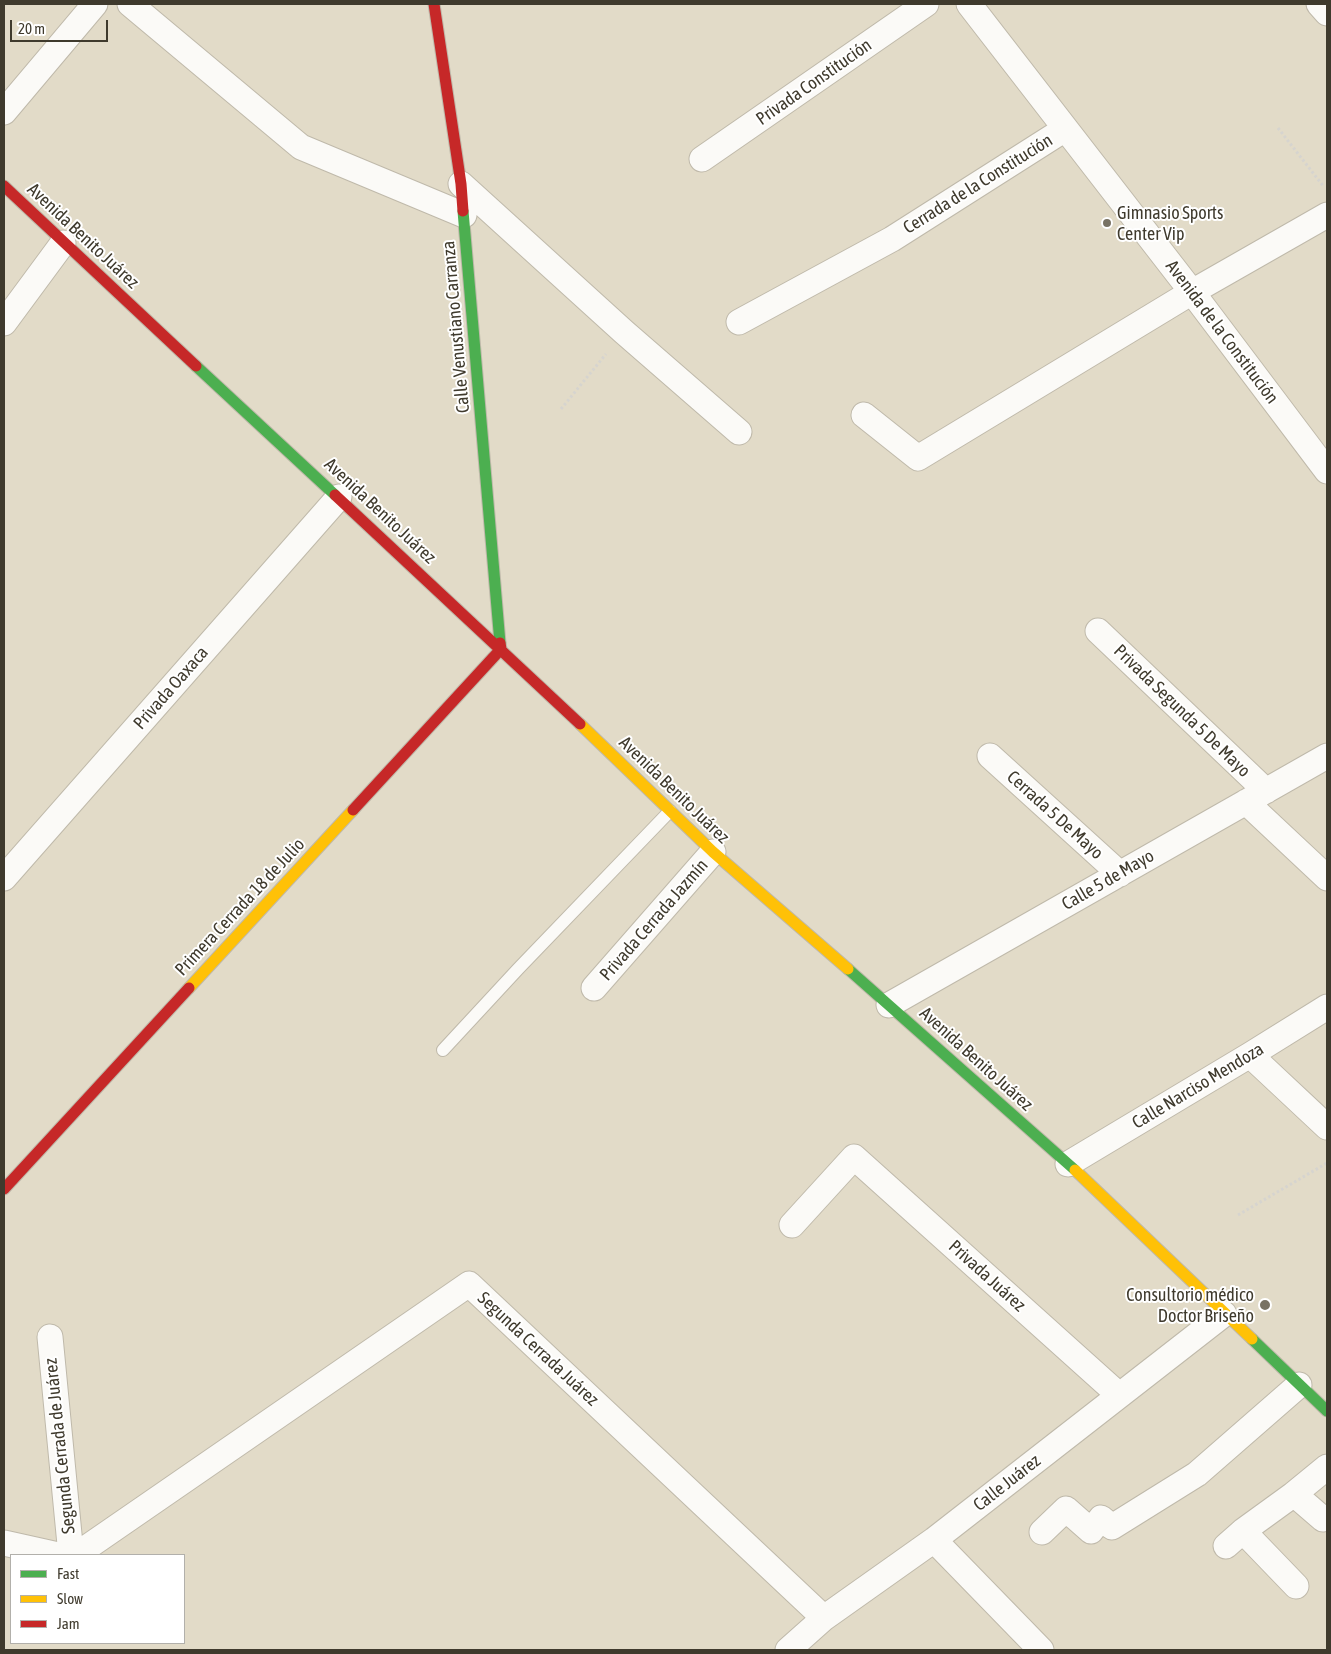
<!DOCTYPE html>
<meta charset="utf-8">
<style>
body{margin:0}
#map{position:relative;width:1331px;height:1654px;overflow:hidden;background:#e2dbc8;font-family:"Asap Condensed",sans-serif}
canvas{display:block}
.frame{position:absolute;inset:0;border:5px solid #3f3a2d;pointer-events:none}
.legend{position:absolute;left:10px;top:1554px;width:175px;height:90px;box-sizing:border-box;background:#fff;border:1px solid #b2b0ab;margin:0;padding:6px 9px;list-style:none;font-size:15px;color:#3f3a2d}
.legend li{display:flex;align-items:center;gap:10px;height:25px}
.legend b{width:25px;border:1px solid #b2b0ab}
.scale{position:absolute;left:10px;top:20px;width:98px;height:22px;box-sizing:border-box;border:2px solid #3f3a2d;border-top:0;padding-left:6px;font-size:15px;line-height:18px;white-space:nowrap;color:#3f3a2d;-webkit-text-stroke:4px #fff;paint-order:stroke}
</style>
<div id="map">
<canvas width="1331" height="1654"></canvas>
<div class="frame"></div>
<ul class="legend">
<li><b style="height:6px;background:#4caf50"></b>Fast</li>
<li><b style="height:6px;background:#ffc107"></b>Slow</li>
<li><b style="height:6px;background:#c62828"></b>Jam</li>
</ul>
<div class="scale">20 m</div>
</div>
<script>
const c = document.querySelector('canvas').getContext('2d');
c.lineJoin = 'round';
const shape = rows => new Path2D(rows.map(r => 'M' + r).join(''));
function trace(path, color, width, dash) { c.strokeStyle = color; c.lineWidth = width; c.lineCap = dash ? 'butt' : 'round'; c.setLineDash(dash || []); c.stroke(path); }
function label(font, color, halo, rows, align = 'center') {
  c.font = font + ' "Asap Condensed",sans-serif'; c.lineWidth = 4; c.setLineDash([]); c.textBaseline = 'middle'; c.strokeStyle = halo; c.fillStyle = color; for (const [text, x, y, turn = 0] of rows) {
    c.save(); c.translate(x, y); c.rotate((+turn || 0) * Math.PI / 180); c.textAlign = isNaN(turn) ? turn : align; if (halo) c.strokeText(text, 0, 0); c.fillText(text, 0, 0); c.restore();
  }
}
const lane = shape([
 [443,1050,518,969,670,811]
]);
const street = shape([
 [130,4,301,147,464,215],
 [969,4,1192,292,1327,471],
 [1319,4,1327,13],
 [4,112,95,4],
 [702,159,926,4],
 [461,184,624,332,739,432],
 [739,322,892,239,1065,129],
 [4,323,63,243],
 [864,415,918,458,1192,292,1327,215],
 [1098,631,1266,791],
 [990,756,1120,874],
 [1246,802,1327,878],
 [4,878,339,497],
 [594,988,713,852],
 [889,1005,1327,756],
 [1250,1055,1327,1127],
 [1068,1164,1250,1055,1327,1007],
 [792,1225,854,1157,1119,1395],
 [50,1337,71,1555],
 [1294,1494,1323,1519],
 [1243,1531,1296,1586],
 [1042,1532,1066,1509,1091,1531,1101,1518,1112,1527,1197,1474,1299,1385],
 [934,1540,1041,1650],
 [4,1543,58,1555],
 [1226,1546,1243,1531,1294,1494,1327,1467],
 [76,1555,469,1284,824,1618],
 [788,1650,824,1618,934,1540,1224,1314]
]);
const fast = shape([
 [463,211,500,643],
 [196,366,335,495],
 [848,969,1075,1170],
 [1252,1339,1327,1411]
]);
const slow = shape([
 [580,724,713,852,848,969],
 [189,988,353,810],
 [1075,1170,1252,1339]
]);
const jam = shape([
 [434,4,461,184,463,211],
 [4,186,196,366],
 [335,495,580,724],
 [353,810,501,649,500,643],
 [4,1189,189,988]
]);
trace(lane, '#bfb9aa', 14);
trace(street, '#bfb9aa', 27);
trace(fast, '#bfb9aa', 13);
trace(slow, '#bfb9aa', 13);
trace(jam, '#bfb9aa', 13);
trace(shape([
 [1278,128,1324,187],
 [561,409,606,354],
 [1238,1215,1327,1163]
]), '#d6d4cf', 3, [2.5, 2.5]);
trace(lane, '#fbfaf7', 12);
trace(street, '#fbfaf7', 25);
trace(fast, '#4caf50', 11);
trace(slow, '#ffc107', 11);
trace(jam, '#c62828', 11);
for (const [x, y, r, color] of [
 [1107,223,5,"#787263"],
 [1265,1305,6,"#787263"]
]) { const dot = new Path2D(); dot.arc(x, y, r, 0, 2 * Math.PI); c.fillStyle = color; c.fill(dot); trace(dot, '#fff', 2); }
label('18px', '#3f3a2d', '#fff', [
 ["Privada Constitución",814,82,-35],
 ["Cerrada de la Constitución",978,184,-32],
 ["Avenida Benito Juárez",83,236,43],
 ["Calle Venustiano Carranza",456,327,-95],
 ["Avenida de la Constitución",1222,332,53],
 ["Avenida Benito Juárez",380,511,43],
 ["Privada Oaxaca",171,688,-49],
 ["Privada Segunda 5 De Mayo",1182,711,44],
 ["Avenida Benito Juárez",674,790,44],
 ["Cerrada 5 De Mayo",1055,815,42],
 ["Calle 5 de Mayo",1108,880,-30],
 ["Primera Cerrada 18 de Julio",240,907,-47],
 ["Privada Cerrada Jazmín",654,920,-49],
 ["Avenida Benito Juárez",976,1059,42],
 ["Calle Narciso Mendoza",1198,1086,-31],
 ["Privada Juárez",987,1276,42],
 ["Segunda Cerrada Juárez",538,1349,43],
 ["Segunda Cerrada de Juárez",60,1446,-96],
 ["Calle Juárez",1007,1483,-38]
]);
label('18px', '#3f3a2d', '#fff', [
 ["Gimnasio Sports",1117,213],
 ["Center Vip",1117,234],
 ["Consultorio médico",1254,1295,"right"],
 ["Doctor Briseño",1254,1316,"right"]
], 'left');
</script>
